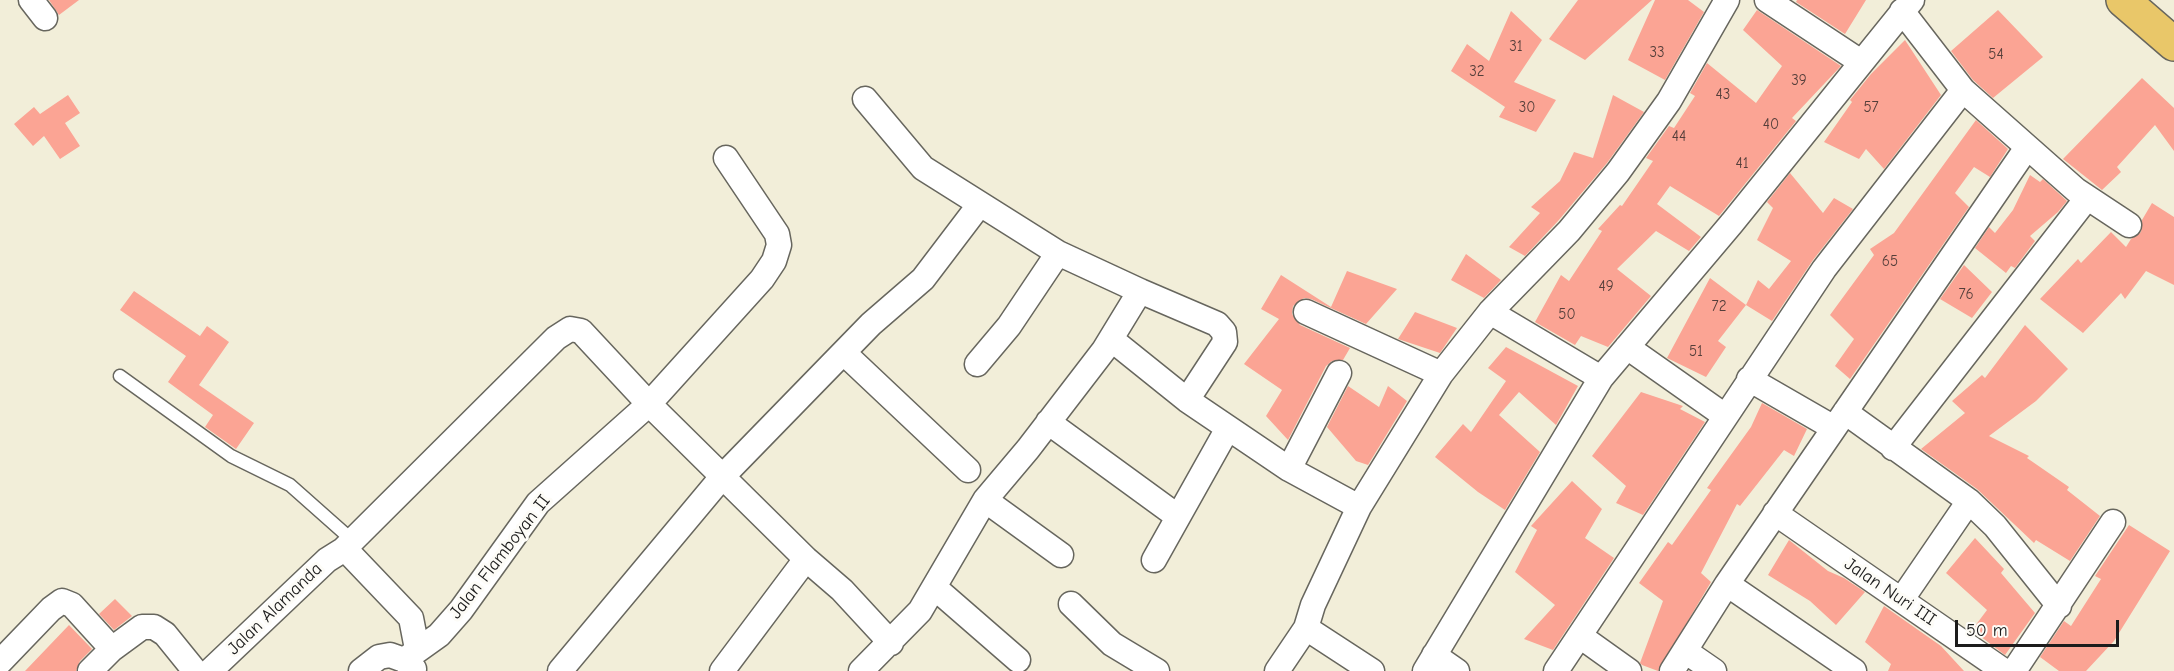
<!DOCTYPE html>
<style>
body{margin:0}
#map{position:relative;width:2174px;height:671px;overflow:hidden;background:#f2eed9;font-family:"Comic Neue",sans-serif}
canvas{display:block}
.scale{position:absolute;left:1955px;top:620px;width:164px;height:27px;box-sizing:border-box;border:3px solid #1c1c1c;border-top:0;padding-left:8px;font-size:18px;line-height:21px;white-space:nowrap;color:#1c1c1c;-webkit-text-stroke:4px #fdfcf7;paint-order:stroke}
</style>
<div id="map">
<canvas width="2174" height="671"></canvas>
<div class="scale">50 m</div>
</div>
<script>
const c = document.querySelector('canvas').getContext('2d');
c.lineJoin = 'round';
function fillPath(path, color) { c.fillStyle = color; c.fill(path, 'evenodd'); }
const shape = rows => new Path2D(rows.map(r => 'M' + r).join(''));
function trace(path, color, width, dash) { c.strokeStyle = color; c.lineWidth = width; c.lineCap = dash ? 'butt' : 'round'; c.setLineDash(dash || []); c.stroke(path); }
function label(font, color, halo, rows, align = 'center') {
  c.font = font + ' "Comic Neue",sans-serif'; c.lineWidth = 6; c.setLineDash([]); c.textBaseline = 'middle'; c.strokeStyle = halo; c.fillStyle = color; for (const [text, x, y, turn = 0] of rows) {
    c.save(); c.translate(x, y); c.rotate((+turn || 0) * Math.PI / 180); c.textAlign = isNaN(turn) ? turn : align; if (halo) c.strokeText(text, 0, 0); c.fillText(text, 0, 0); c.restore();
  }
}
fillPath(shape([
 [49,0,79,0,59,15],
 [1578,0,1652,0,1585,60,1549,39],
 [1655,0,1688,0,1704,12,1665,80,1628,60],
 [1797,0,1866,0,1845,34,1796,2],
 [1757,10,1841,66,1792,118,1796,121,1719,216,1670,186,1657,204,1701,237,1689,251,1656,231,1617,269,1651,296,1608,347,1581,336,1575,345,1535,322,1561,275,1569,281,1602,231,1598,229,1620,205,1622,206,1642,177,1653,161,1646,158,1669,126,1674,128,1695,96,1690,93,1707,63,1756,103,1782,66,1743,30],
 [1998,10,2043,57,1993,98,1973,80,1951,51],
 [1511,11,1542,40,1514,82,1556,100,1536,132,1499,117,1505,107,1451,71,1467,44,1489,61],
 [1905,40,1941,95,1884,169,1866,149,1859,159,1824,142,1852,102,1850,100,1871,74],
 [2142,78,2174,108,2174,151,2155,125,2117,167,2121,172,2102,190,2063,159],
 [68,95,80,113,65,123,80,146,60,159,44,136,33,146,14,124,34,107,40,114],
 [1613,95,1644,112,1607,163,1558,221,1525,256,1509,247,1540,213,1531,207,1560,181,1574,152,1593,158],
 [1976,120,2008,149,1990,177,1974,167,1955,193,1969,207,1850,379,1835,366,1854,339,1830,315,1874,255,1870,249,1894,233],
 [1790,173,1823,213,1834,198,1853,209,1813,260,1772,321,1746,305,1758,280,1769,289,1791,261,1757,240,1773,208,1767,202],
 [2030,175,2040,182,2043,179,2067,201,2058,212,2030,236,2035,241,2015,268,2011,266,2006,273,1975,248,1989,227,1995,233,2013,210],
 [2152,203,2174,217,2174,285,2146,271,2125,299,2121,293,2083,333,2040,299,2078,259,2081,263,2111,232,2126,247,2131,239,2141,232,2142,220],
 [1466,254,1501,280,1484,298,1451,280],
 [1964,265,1992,292,1972,318,1940,299],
 [1347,271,1397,289,1366,324,1311,299,1304,298,1293,306,1292,314,1300,325,1350,348,1343,360,1332,361,1326,366,1288,440,1266,416,1282,390,1244,364,1279,319,1261,309,1281,275,1331,307],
 [1710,278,1746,305,1718,341,1726,347,1706,377,1667,358],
 [134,291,200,336,207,326,229,342,199,385,254,423,236,449,205,427,213,415,168,382,186,356,120,310],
 [1415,312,1457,328,1440,353,1398,339],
 [2025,325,2068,369,2036,401,1989,436,2029,456,2027,458,2069,487,2067,490,2100,516,2070,561,2036,540,2034,543,1977,489,1921,449,1965,413,1952,401,1982,375,1985,378],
 [1506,347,1578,386,1556,425,1519,392,1499,415,1540,452,1505,510,1478,492,1435,457,1463,424,1471,432,1506,381,1488,368],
 [1348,386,1379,407,1388,386,1407,401,1368,465,1356,461,1327,427],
 [1641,392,1683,406,1680,409,1705,422,1643,515,1616,503,1626,486,1592,456],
 [1762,403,1807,429,1794,456,1784,450,1740,506,1737,504,1701,573,1711,582,1658,671,1642,665,1640,663,1663,601,1639,583,1668,542,1672,545,1711,490,1707,488,1751,427],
 [1572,481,1602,509,1585,538,1614,558,1553,650,1524,639,1555,605,1515,572,1537,530,1531,526],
 [2129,525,2170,551,2114,641,2086,671,2059,671,2040,657,2064,621,2071,626,2101,579,2095,576],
 [1975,538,2004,569,2001,573,2035,613,2005,655,1972,630,1987,610,1946,573],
 [1789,540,1828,571,1844,578,1865,592,1836,625,1810,601,1768,575],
 [115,599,132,616,114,630,99,614],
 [1884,606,1941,646,1964,671,1888,671,1891,664,1865,642],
 [69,625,92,649,80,661,76,671,25,671]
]), '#fba494');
const service = shape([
 [120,376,231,456,290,485,352,540]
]);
const minor = shape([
 [31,0,45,18],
 [1767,0,1861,62],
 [1963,90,2076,190,2129,225],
 [1140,291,1217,324,1224,332,1225,342,1187,400,1289,469,1359,507,1313,605,1306,628,1372,671],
 [1306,312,1441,374,1359,507],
 [1490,312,1601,378],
 [1111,339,1187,400],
 [1627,347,1725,416],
 [845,354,968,470],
 [977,364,1009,326,1058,253],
 [1441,374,1490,312,1569,231,1618,172,1669,101,1727,0],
 [1749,379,1834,428],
 [1845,412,1969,501,1995,526,2059,606],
 [1048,422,1177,516],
 [1893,448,2087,198],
 [1289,469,1339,373],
 [985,500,1061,555],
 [1775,513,2004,671],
 [1154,560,1228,428],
 [1727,584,1854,671],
 [934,587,1018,660],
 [1902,599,1969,501],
 [1071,604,1112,644,1157,671],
 [1580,636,1629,671],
 [417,649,411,618,348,552,343,550,556,338,570,329,581,331,649,404,806,559,842,590,891,643],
 [1685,651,1714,671],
 [1434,655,1457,671],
 [404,660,439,635,461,610,538,503,649,404,762,279,774,261,779,245,777,234,726,158],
 [0,662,51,609,62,601,72,605,112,649],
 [90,671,112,649,142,627,154,627,165,634,195,671],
 [210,671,327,560,343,550],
 [361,671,379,657,390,655,404,660,414,669],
 [560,671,722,477,871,324,923,279,980,204],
 [722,671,806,559],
 [861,671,920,611,985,500,1028,449,1104,350,1140,291,1058,253,923,168,865,99],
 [1277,671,1306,628],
 [1425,671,1601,378,1732,223,1912,0],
 [1556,671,1824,269,1963,90,1902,11],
 [1672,671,1727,584,2026,149],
 [2014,671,2113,522]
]);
const primary = shape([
 [2123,0,2174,44]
]);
trace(service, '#67665e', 15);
trace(minor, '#67665e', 27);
trace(primary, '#67665e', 36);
trace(service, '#fff', 12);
trace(minor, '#fff', 24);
trace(primary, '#e9c769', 33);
label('15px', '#543e3a', null, [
 ["31",1516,47],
 ["33",1657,53],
 ["54",1996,55],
 ["32",1477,72],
 ["39",1799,81],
 ["43",1723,95],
 ["30",1527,108],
 ["57",1871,108],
 ["40",1771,125],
 ["44",1679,137],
 ["41",1742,164],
 ["65",1890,262],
 ["49",1606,287],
 ["76",1966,295],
 ["72",1719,307],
 ["50",1567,315],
 ["51",1696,352]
]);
label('18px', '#1c1c1c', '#fdfcf7', [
 ["Jalan Flamboyan II",500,557,-52],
 ["Jalan Nuri III",1890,592,34],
 ["Jalan Alamanda",275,609,-44]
]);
</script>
